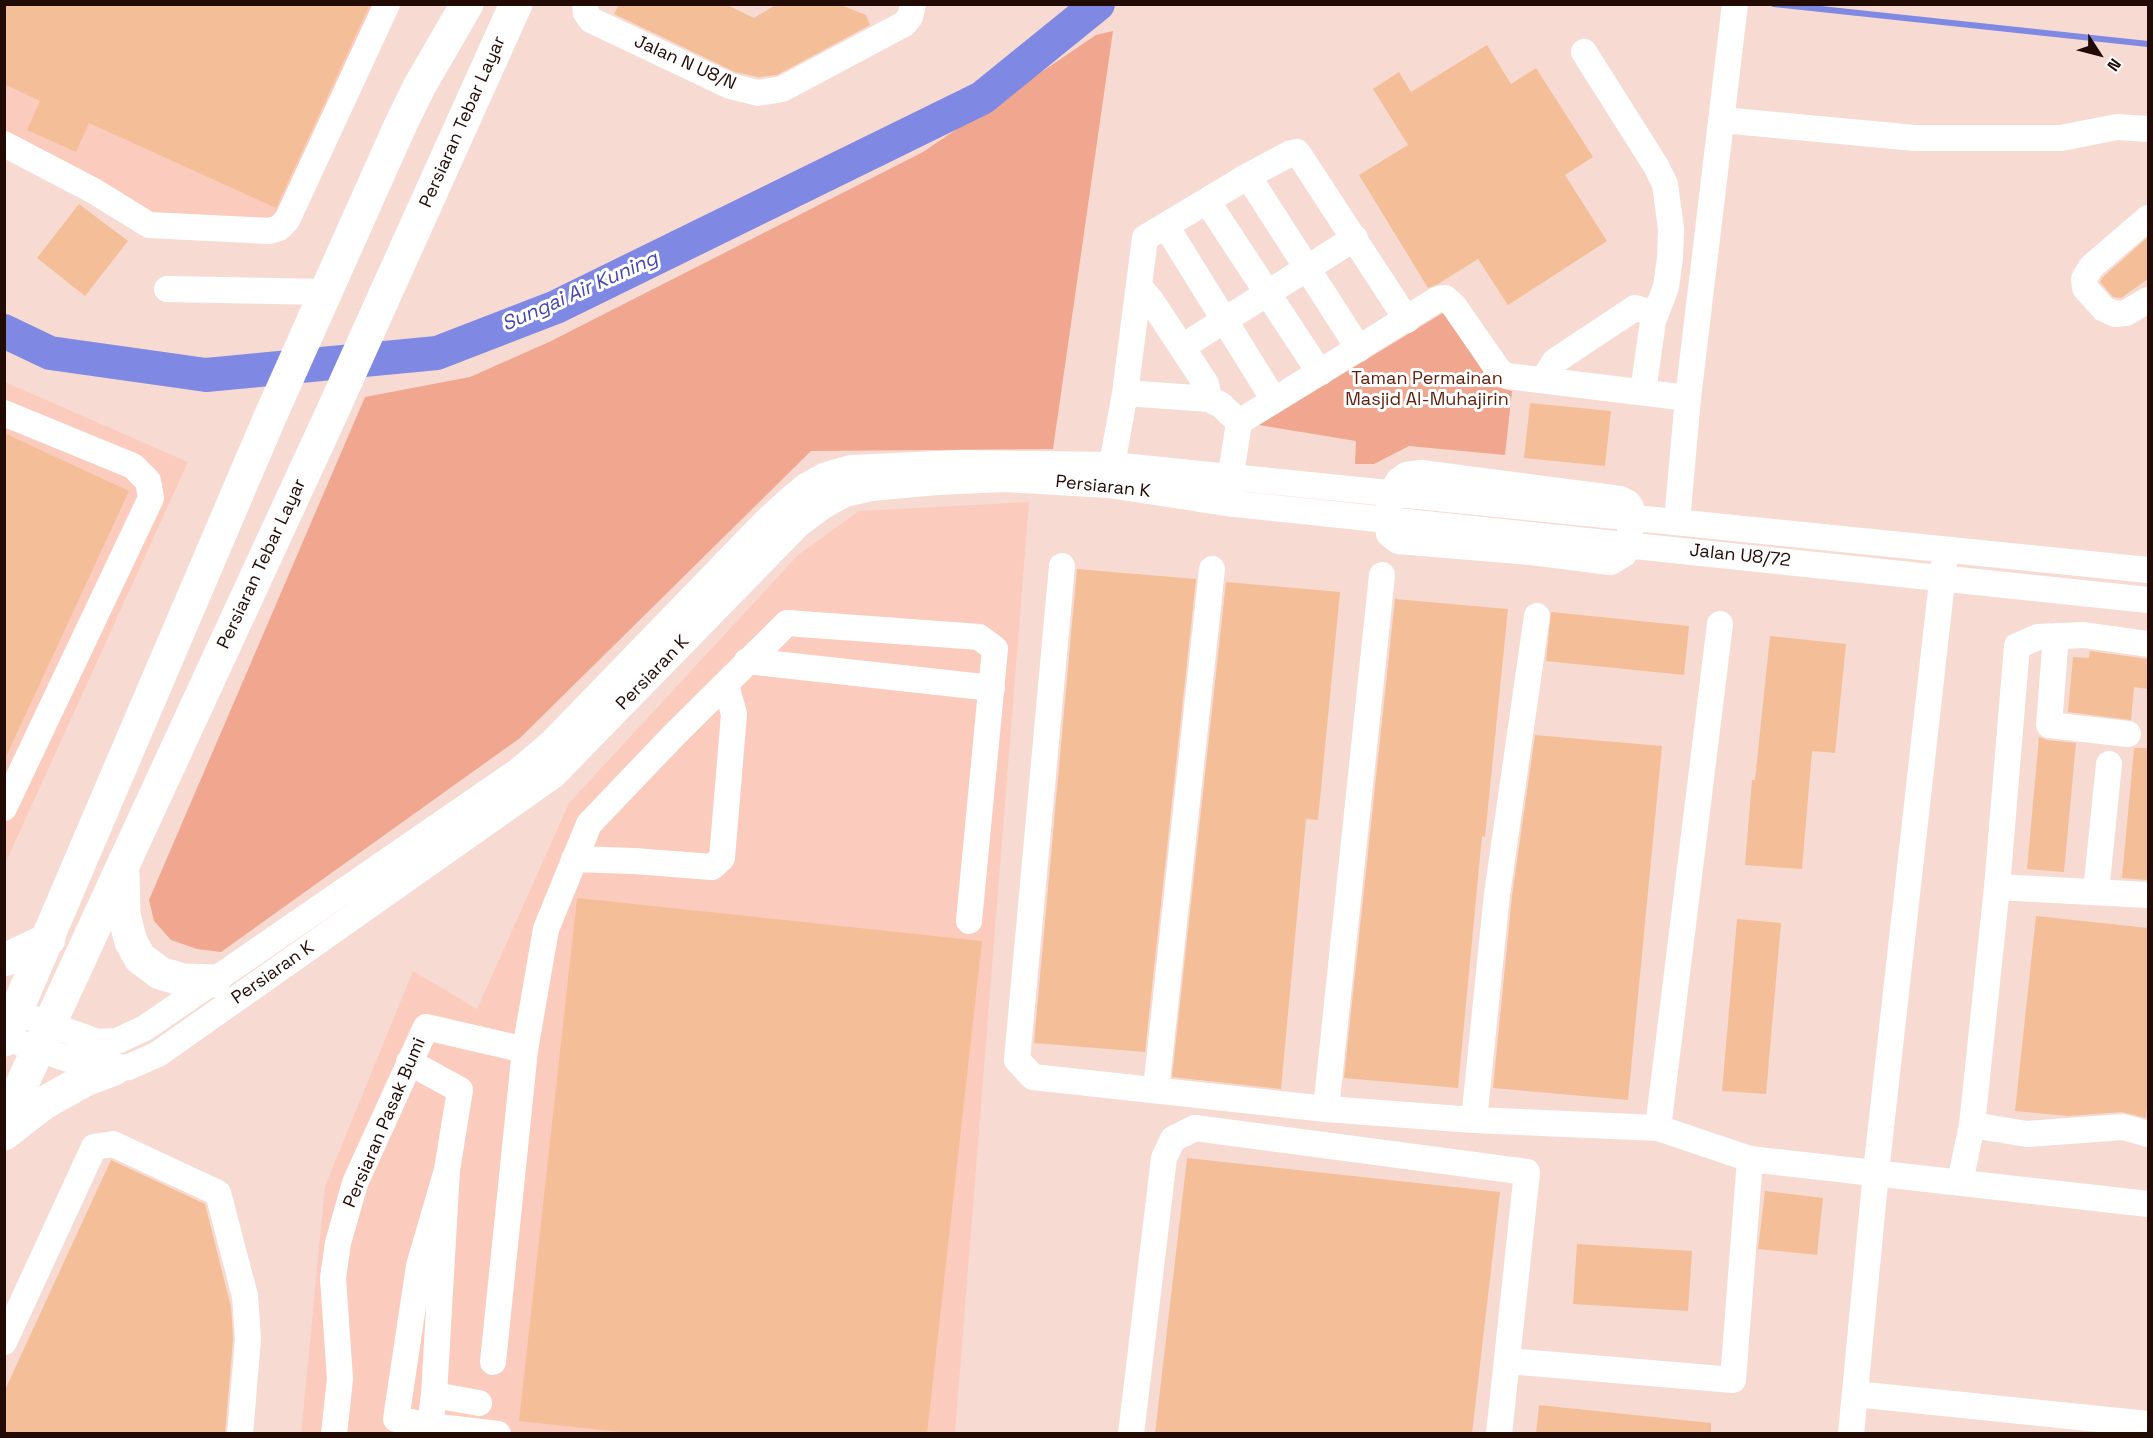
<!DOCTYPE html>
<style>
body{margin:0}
#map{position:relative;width:2153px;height:1438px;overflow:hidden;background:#f7dbd2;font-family:"Space Grotesk",sans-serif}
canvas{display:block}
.frame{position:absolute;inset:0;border:6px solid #220b05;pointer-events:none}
.north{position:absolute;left:2069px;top:24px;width:60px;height:60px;-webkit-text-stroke:4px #fff;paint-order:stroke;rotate:126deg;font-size:16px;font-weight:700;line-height:24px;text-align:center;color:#220b05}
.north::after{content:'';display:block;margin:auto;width:21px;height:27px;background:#220b05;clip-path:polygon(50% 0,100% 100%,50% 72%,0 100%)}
</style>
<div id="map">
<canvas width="2153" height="1438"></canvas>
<div class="frame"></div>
<div class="north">N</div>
</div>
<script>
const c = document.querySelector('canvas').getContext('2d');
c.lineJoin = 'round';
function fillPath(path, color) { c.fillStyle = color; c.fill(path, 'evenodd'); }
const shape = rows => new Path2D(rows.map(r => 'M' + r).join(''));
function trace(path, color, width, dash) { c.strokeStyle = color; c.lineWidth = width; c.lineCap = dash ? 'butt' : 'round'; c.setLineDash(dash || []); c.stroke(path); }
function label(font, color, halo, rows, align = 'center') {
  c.font = font + ' "Space Grotesk",sans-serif'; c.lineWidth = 6; c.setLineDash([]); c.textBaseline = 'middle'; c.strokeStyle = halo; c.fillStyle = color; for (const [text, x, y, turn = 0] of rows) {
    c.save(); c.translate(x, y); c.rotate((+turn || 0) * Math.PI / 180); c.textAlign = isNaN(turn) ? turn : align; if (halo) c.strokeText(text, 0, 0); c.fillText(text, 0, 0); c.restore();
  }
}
fillPath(shape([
 [5,5,397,5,298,219,149,213,5,131],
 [5,382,188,462,5,864],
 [1029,502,955,1433,301,1434,325,1186,413,971,477,1009,569,803,798,555,859,511]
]), '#fbccbe');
fillPath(shape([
 [1113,31,1053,449,811,451,520,738,221,952,197,949,171,940,154,921,149,900,365,397,470,377,549,342,923,152,1096,35],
 [1446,311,1492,386,1512,391,1505,455,1409,446,1374,464,1355,464,1356,441,1259,425]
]), '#f1a68f');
trace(shape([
 [1774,4,2148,44]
]), '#7f88e2', 6);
trace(shape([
 [4,331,50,353,206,375,437,353,556,307,982,98,1098,4]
]), '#7f88e2', 34);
fillPath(shape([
 [4,4,370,4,276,208,89,123,76,152,27,130,40,101,4,84],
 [619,4,725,4,754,18,777,4,838,4,866,15,870,25,777,75,758,77,735,72,614,14],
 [1487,45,1511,84,1536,68,1593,157,1565,175,1607,241,1508,305,1478,259,1438,284,1428,288,1359,175,1408,145,1373,89,1399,72,1411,92],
 [79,204,128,241,85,296,37,258],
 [2148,237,2148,279,2121,298,2113,297,2100,282,2103,277],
 [1530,403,1611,411,1605,466,1524,458],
 [4,433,129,491,4,761],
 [1077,569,1196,579,1145,1052,1034,1043],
 [1226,582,1340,592,1318,820,1306,819,1281,1089,1172,1077],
 [1395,599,1508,609,1485,837,1482,836,1458,1088,1344,1078],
 [1551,612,1689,626,1684,675,1546,661],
 [1770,636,1846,644,1835,753,1812,751,1802,869,1745,865,1752,780,1755,780],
 [2090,651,2148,659,2148,689,2134,687,2131,720,2068,712,2073,657,2089,658],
 [1535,735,1662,746,1628,1100,1493,1088,1512,896],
 [2039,737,2047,740,2076,743,2064,872,2027,869],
 [2134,748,2148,748,2148,880,2122,878],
 [577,898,982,941,927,1434,639,1434,519,1421],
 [2036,916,2148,928,2148,1096,2146,1118,2122,1112,2068,1116,2015,1111],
 [1737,919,1781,923,1766,1094,1722,1091],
 [1187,1158,1500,1192,1472,1434,1155,1434],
 [111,1160,205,1204,231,1307,233,1339,225,1434,4,1434,4,1392],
 [1765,1191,1823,1198,1817,1255,1758,1249],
 [1577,1244,1692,1251,1688,1311,1573,1304],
 [1539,1405,1711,1423,1711,1434,1536,1434]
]), '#f4be98');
trace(shape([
 [585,4,586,13,591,20,730,86,758,93,782,89,904,24,910,17,913,4],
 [1584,52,1656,166,1665,184,1671,229,1670,258,1666,287,1653,321],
 [1722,120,1915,138,2061,138,2117,127,2148,129],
 [4,144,94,191,149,225,269,231,279,228,287,220,387,4],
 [1248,176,1359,349],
 [1207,201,1320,373],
 [2148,218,2091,267,2084,279,2085,288,2104,309,2115,314,2126,313,2148,300],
 [1166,226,1274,400],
 [1139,287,1150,299,1206,384,1209,399],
 [167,289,327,292],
 [1182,347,1355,238],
 [1543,380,1555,361,1635,308,1650,312,1653,321,1643,392],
 [1125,393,1209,399,1221,405,1239,422],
 [4,413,133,466,148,481,151,498,4,808],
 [1421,473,1620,499,1628,503,1631,507,1632,517,1628,545,1624,554,1611,562,1531,552,1398,541,1389,534,1387,521,1391,493,1399,480,1406,475,1421,473],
 [1109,481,1125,393,1145,238,1248,176,1291,153,1297,152,1300,156,1407,320],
 [1228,494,1239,422,1438,299,1445,298,1454,306,1499,371,1507,376,1688,398],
 [1677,521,1688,398,1735,4],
 [1062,566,1017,1060,1033,1077,1326,1109,1474,1120,1658,1128,1720,624],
 [2056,636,2049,725,2128,734],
 [747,661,992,688],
 [574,859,634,861,712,867,722,858,734,714,726,685],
 [1997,887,2148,895],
 [2096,892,2109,764],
 [32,1018,97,1042,117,1041,145,1028,518,771,551,743,767,520,790,499,806,486,826,475,851,468,961,463,1112,465,2148,570],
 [20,1043,86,1065,114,1069,129,1067,158,1054,554,775,799,524,823,506,845,494,871,488,937,482,1006,479,1109,485,1226,503,2148,600],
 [525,1050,546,929,589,824,675,734,787,623,979,637,995,649,969,921],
 [409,1062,460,1090,447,1170],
 [1156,1090,1212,569],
 [1326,1109,1382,575],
 [1474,1120,1497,894,1537,616],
 [1972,1125,2027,1134,2123,1127,2148,1134],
 [1658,1128,1750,1159],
 [1960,1182,1972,1125,1997,887,2017,646,2038,637,2084,635,2148,644],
 [4,1342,94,1147,113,1144,218,1193,245,1296,248,1339,240,1434],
 [1508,1361,1733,1380,1750,1159,2148,1204],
 [1855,1394,2148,1424],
 [434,1395,479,1403],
 [430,1426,434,1395,447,1170,419,1266,396,1419,430,1426,498,1434],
 [334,1434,340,1379,333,1278,338,1243,355,1183,426,1027,525,1050,493,1362],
 [1131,1434,1164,1158,1173,1139,1195,1128,1527,1172,1499,1434],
 [1851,1434,1876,1172,1944,563]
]), '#fff', 26);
trace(shape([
 [123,875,124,915,131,942,140,958,160,973,183,980,214,981],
 [4,960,49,939],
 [4,1040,270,417,400,126,419,87,467,4],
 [4,1123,329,419,516,4],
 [4,1134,44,1103,85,1080,114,1069]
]), '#fff', 33);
label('18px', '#220b05', '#fff', [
 ["Jalan N U8/N",685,63,24],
 ["Persiaran Tebar Layar",463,122,-66],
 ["Persiaran K",1103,487,6],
 ["Jalan U8/72",1740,556,6],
 ["Persiaran Tebar Layar",262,564,-65],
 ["Persiaran K",653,673,-46],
 ["Persiaran K",273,973,-35],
 ["Persiaran Pasak Bumi",385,1123,-67]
]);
label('18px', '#61210c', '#fff', [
 ["Taman Permainan",1427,379],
 ["Masjid Al-Muhajirin",1427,400]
]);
label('italic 20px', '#4545af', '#fff', [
 ["Sungai Air Kuning",580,292,-24]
]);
</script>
